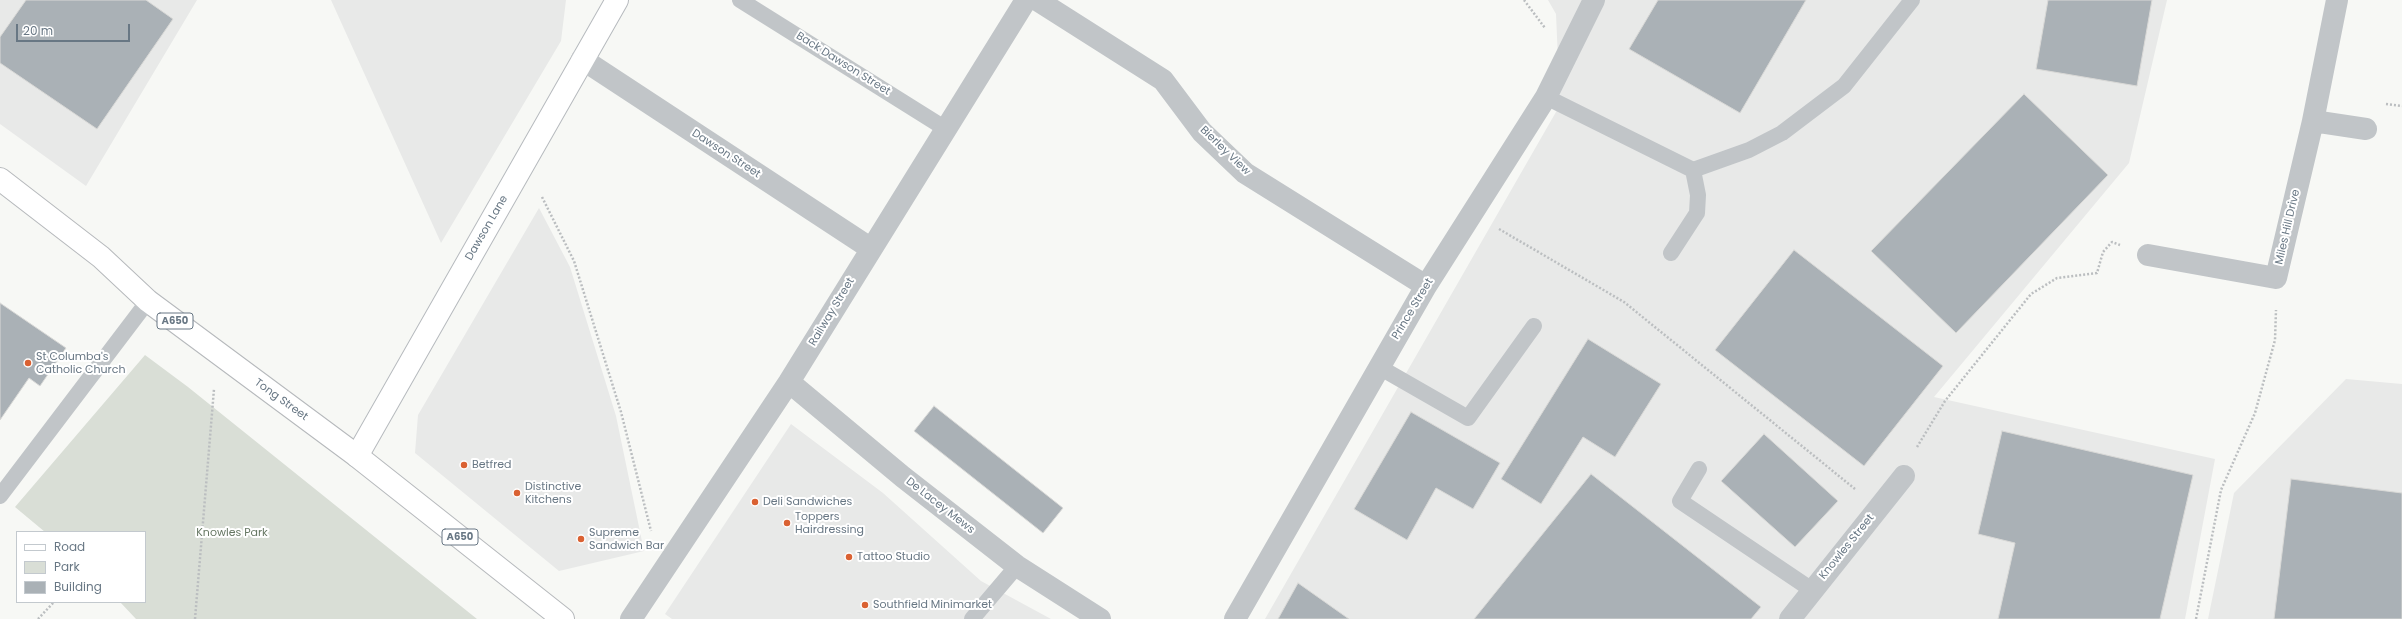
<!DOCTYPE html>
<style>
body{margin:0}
#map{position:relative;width:2402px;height:619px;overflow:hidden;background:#f7f8f5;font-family:Poppins,sans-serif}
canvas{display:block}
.legend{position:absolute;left:16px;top:531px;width:130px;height:72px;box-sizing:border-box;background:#fff;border:1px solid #c3c9ce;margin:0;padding:5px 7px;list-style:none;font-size:12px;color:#687784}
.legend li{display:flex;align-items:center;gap:8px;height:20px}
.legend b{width:20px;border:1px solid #c3c9ce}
.scale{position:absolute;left:16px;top:24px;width:114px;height:18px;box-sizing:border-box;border:2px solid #687784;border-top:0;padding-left:5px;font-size:12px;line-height:14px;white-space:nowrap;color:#687784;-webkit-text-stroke:3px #fff;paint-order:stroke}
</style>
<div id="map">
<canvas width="2402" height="619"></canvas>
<ul class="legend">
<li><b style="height:5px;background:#fff"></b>Road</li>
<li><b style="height:11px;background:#d9ded6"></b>Park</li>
<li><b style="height:11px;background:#aab1b6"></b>Building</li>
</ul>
<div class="scale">20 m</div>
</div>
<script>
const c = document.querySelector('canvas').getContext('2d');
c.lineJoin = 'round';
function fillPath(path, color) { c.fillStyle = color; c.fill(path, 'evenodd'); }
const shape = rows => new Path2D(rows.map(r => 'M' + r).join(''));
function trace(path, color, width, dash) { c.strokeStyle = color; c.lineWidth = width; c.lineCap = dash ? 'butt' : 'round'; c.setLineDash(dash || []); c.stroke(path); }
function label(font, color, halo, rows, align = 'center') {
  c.font = font + ' Poppins,sans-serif'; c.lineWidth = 4; c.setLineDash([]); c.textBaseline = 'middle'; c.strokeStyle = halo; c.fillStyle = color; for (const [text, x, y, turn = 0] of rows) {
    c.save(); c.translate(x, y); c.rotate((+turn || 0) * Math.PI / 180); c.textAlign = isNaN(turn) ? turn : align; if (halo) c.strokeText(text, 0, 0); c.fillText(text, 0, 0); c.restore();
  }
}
fillPath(shape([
 [0,0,197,0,86,186,0,124],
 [331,0,566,0,561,41,441,243],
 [1548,0,2167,0,2129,163,1934,397,2215,459,2185,619,1265,619,1560,105,1556,14],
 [539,208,570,267,616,416,644,551,559,571,415,453,418,415],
 [2346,379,2402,384,2402,619,2208,619,2234,493],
 [791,424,883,493,981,581,1051,619,672,619,665,614]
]), '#e8e9e8');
fillPath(shape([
 [145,355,188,387,477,619,136,619,120,602,145,602,145,532,45,532,15,507]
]), '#d9ded6');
const building = shape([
 [26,0,146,0,173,19,97,129,0,63,0,37,26,0],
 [1658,0,1806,0,1740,113,1629,49,1658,0],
 [2048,0,2152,0,2137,86,2036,69,2048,0],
 [2024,94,2108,175,1956,333,1871,251,2024,94],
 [1794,250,1943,366,1864,466,1715,350,1794,250],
 [0,303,66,348,40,386,29,378,0,420,0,303],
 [1588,339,1661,384,1615,457,1583,437,1541,504,1501,479,1588,339],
 [934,406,1063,508,1043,533,914,431,934,406],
 [1411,412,1500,463,1473,509,1436,488,1407,540,1354,509,1411,412],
 [2002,431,2193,475,2160,619,1998,619,2015,543,1978,534,2002,431],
 [1764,434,1838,501,1795,547,1721,481,1764,434],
 [1591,474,1761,607,1751,619,1474,619,1591,474],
 [2291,479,2402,493,2402,619,2274,619,2291,479],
 [1298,583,1349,619,1278,619,1298,583]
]);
fillPath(building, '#aab1b6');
trace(building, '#d9d9d7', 1);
const secondary = shape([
 [357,456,617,0]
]);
const highway = shape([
 [0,179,101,257,148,301,357,456,563,619]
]);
trace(secondary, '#b6babe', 24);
trace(highway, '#b6b9bc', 24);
trace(shape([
 [1524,0,1545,28],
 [2386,104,2402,106],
 [542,197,574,261,621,412,651,531],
 [1499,229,1624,302,1855,489],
 [1917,447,1945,401,2031,294,2057,278,2097,273,2103,252,2112,242,2120,245],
 [38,619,54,602],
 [195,619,214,389],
 [2196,619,2221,490,2255,413,2275,340,2276,310]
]), '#bbbec0', 2.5, [2, 2]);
trace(shape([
 [740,0,946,129],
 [1546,97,1693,170,1749,150,1782,133,1844,86,1912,0],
 [1671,253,1697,213,1698,195,1693,170],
 [1379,367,1468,418,1534,326],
 [1699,469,1680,501,1812,590],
 [0,496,148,301],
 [972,619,1017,566]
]), '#c1c5c8', 16);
trace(shape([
 [1037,0,1163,80,1202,132,1245,173,1426,286],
 [582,59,870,248],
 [2313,121,2337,0],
 [2148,255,2276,278,2313,121,2366,129],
 [789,382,903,477,1017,566,1100,619],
 [631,619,789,382,1026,0],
 [1235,619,1426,286,1546,97,1594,0],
 [1790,619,1904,476]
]), '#c1c5c8', 22);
trace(secondary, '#fff', 22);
trace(highway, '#fff', 22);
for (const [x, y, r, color] of [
 [28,363,4,"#da6132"],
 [464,465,4,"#da6132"],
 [517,493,4,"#da6132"],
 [755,502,4,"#da6132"],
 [787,523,4,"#da6132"],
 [581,539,4,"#da6132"],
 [849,557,4,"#da6132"],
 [865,605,4,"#da6132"]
]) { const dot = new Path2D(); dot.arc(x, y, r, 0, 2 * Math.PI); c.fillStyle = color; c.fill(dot); trace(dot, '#fff', 1.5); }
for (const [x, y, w] of [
 [175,321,36],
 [460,537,36]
]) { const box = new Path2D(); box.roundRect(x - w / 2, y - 8, w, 16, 3); c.fillStyle = '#fff'; c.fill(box); trace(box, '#687784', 1); }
label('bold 10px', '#687784', null, [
 ["A650",175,321],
 ["A650",460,537]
]);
label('11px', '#687784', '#fff', [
 ["Back Dawson Street",843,64,32],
 ["Bierley View",1225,151,44],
 ["Dawson Street",726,154,33],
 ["Miles Hill Drive",2288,227,-77],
 ["Dawson Lane",487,228,-60],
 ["Prince Street",1413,309,-59],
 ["Railway Street",832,312,-59],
 ["Tong Street",281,400,36],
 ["De Lacey Mews",940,506,38],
 ["Knowles Street",1847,547,-51]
]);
label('11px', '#687784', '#fff', [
 ["St Columba's",36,357],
 ["Catholic Church",36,370],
 ["Betfred",472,465],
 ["Distinctive",525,487],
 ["Kitchens",525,500],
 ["Deli Sandwiches",763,502],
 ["Toppers",795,517],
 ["Hairdressing",795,530],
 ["Supreme",589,533],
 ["Sandwich Bar",589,546],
 ["Tattoo Studio",857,557],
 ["Southfield Minimarket",873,605]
], 'left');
label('11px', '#667763', '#fff', [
 ["Knowles Park",232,533]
]);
</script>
